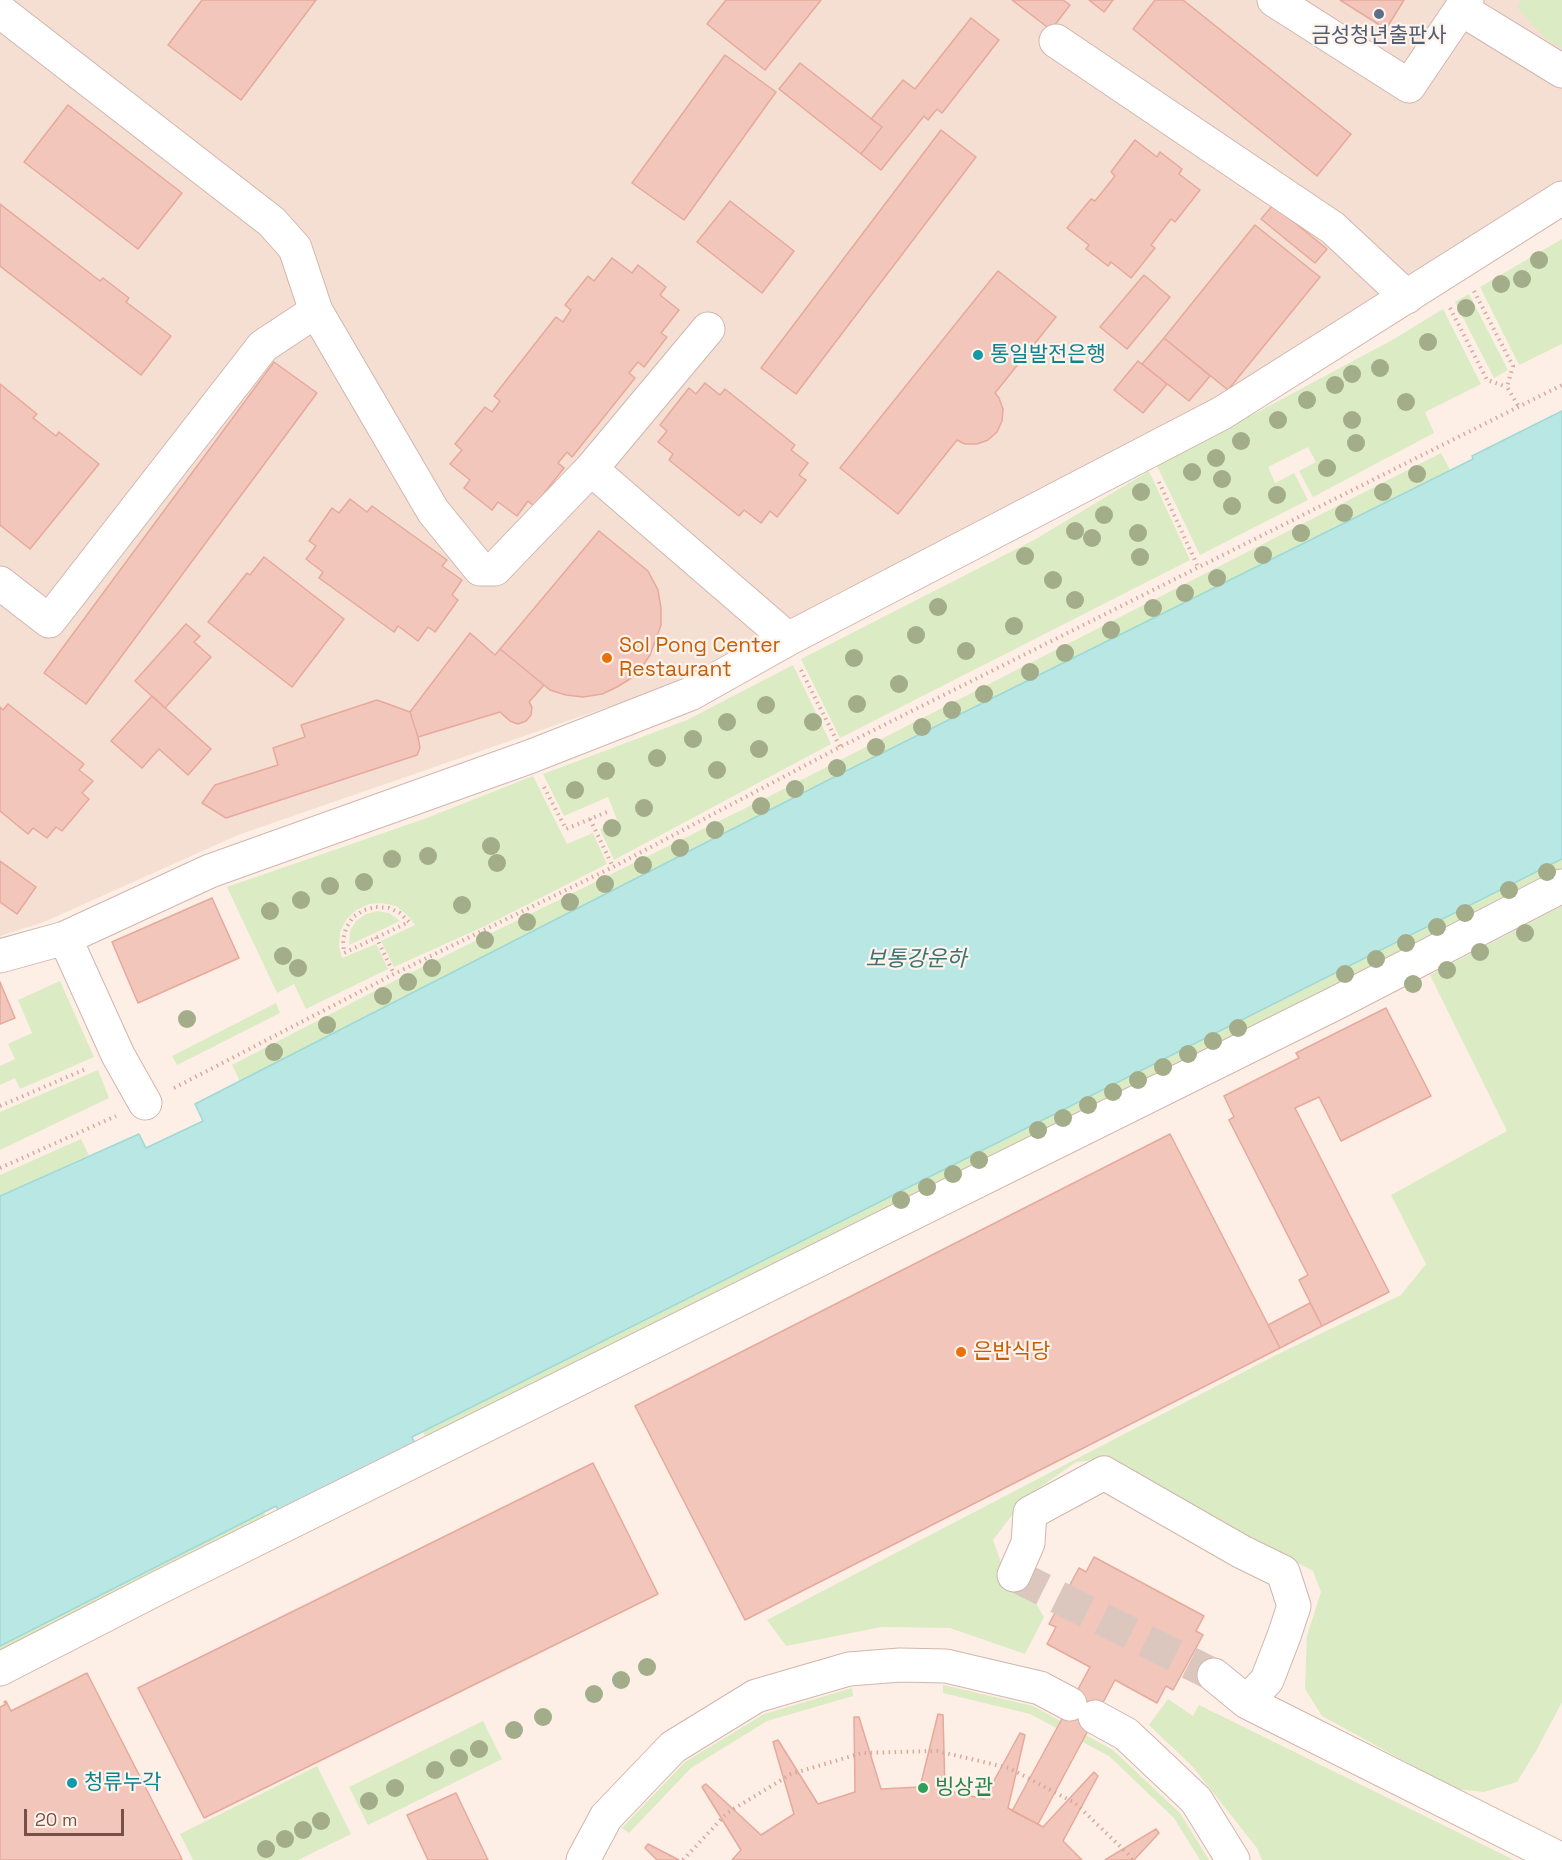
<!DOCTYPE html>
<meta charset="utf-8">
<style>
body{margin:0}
#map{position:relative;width:1562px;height:1860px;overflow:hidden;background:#fdefe5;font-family:"Space Grotesk",sans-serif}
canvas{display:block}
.scale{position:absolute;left:24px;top:1809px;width:100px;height:27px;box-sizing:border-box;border:3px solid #775049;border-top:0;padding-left:8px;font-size:18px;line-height:21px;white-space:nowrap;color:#775049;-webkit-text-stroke:4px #fff3ec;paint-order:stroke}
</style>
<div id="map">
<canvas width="1562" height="1860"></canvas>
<div class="scale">20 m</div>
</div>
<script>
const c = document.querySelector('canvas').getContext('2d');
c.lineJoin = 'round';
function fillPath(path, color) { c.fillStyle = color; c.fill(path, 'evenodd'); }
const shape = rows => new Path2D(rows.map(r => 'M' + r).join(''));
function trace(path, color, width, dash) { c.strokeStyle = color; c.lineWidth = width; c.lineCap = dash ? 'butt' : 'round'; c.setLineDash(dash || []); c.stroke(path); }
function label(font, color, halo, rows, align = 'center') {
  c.font = font + ' "Space Grotesk","Noto Sans KR",sans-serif'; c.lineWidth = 4.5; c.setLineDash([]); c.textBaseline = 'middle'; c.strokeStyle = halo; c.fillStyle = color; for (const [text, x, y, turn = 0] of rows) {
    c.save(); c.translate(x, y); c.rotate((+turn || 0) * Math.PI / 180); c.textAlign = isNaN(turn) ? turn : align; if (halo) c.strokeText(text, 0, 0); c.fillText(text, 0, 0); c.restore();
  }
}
fillPath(shape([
 [0,0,1562,0,1562,187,1232,398,838,593,660,689,238,835,44,922,0,936]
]), '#f5dfd3');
fillPath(shape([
 [1521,0,1562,0,1562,48,1546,39,1517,7],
 [1562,239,1562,344,1519,365,1480,287],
 [1469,294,1508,370,1494,378,1455,302],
 [1443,309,1481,384,1425,412,1434,433,1313,497,1299,471,1316,462,1308,447,1268,467,1275,483,1294,473,1308,500,1200,555,1157,466,1394,339],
 [1441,453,1450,470,840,774,240,1081,232,1065,398,979,766,798],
 [1149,471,1190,560,840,738,801,659,1034,540],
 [793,665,831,744,614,860,600,829,618,822,608,797,564,816,543,774,687,720],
 [533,776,567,844,593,833,607,864,485,926,394,967,381,941,415,925,407,915,396,906,382,903,369,904,356,910,346,920,340,932,339,946,342,958,376,944,388,969,306,1009,294,984,277,993,227,887,424,819],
 [1562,859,1562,874,429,1444,423,1432],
 [1562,906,1562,1702,1536,1751,1517,1782,1484,1792,1455,1789,1322,1716,1305,1689,1307,1636,1321,1592,1313,1571,1144,1481,1108,1459,1076,1462,1026,1497,993,1540,1011,1590,1035,1602,1044,1617,1025,1654,950,1628,881,1627,786,1646,767,1620,1274,1356,1401,1295,1426,1264,1391,1195,1507,1131,1430,975],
 [377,911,389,913,400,921,349,945,350,931,356,921,366,914],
 [60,981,94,1057,20,1089,15,1078,0,1085,0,1066,15,1059,8,1044,32,1033,18,1000],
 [276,1003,280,1013,177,1065,172,1056],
 [98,1070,109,1098,0,1150,0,1112],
 [81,1139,89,1155,0,1196,0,1175],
 [264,1512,270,1524,0,1659,0,1646],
 [943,1685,1033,1706,1113,1750,1180,1813,1209,1860,1200,1860,1174,1818,1109,1756,1030,1714,943,1693],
 [852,1688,853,1696,767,1721,691,1768,629,1833,622,1828,685,1762,764,1714],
 [1168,1699,1193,1716,1199,1705,1514,1860,1262,1860,1257,1848,1192,1766,1149,1725],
 [483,1721,502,1759,368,1825,349,1787],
 [317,1766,351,1834,298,1860,193,1860,180,1834]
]), '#dbebc3');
const water = shape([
 [1562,411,1562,859,412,1437,415,1444,279,1512,276,1506,0,1646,0,1196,139,1134,146,1148,203,1121,195,1104,840,774,1473,459,1472,456,1562,411]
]);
fillPath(water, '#b9e7e4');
trace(water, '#9ed9d6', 1.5);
const building = shape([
 [202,0,316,0,241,100,168,45,202,0],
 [726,0,821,0,765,70,707,24,726,0],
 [1012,0,1063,0,1070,5,1051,30,1012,0],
 [1089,0,1113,0,1104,12,1089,0],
 [1155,0,1183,0,1351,134,1317,176,1133,29,1155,0],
 [1340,0,1404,0,1386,29,1340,0],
 [971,18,999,40,942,113,937,109,928,120,924,116,881,170,861,154,882,127,871,119,903,80,915,89,971,18],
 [725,55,776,92,684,220,632,183,725,55],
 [800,63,882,127,861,154,779,89,800,63],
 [68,105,182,193,138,249,24,162,68,105],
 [941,130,976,157,796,394,761,368,941,130],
 [1135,140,1157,157,1160,152,1182,169,1179,174,1200,190,1175,222,1171,219,1151,245,1155,248,1131,278,1111,262,1108,266,1086,249,1089,245,1067,228,1091,199,1095,201,1115,176,1111,172,1135,140],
 [730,201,794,251,762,293,697,242,730,201],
 [0,204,100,281,103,278,129,298,126,302,171,336,141,375,0,266,0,204],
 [1273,205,1327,249,1315,263,1261,219,1273,205],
 [1255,225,1320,277,1228,390,1164,338,1255,225],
 [612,258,632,273,638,265,666,287,660,295,679,310,661,333,667,337,644,367,638,362,629,373,635,378,572,457,567,452,558,463,564,468,534,506,528,501,517,516,498,502,492,510,464,488,470,480,450,464,462,450,455,444,485,407,492,412,500,401,494,396,556,317,563,322,571,310,565,305,588,276,594,281,612,258],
 [998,271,1056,317,995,393,999,398,1003,409,1002,421,997,432,988,440,977,444,965,444,957,440,898,514,840,468,998,271],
 [1144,275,1170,297,1127,349,1100,327,1144,275],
 [1164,338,1210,376,1189,401,1142,364,1164,338],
 [1138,361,1167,384,1143,413,1114,390,1138,361],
 [274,362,317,393,86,704,44,673,274,362],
 [705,383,720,395,725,389,795,445,791,450,808,463,799,475,806,480,777,517,770,511,761,523,744,510,739,516,669,460,673,454,658,442,667,431,660,425,689,388,696,394,705,383],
 [0,384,37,414,33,418,56,436,59,432,99,464,30,549,0,525,0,384],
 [350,499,367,512,372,506,447,560,442,566,462,580,452,595,458,600,435,632,428,627,418,641,398,626,394,632,319,578,323,572,306,559,316,546,309,541,332,508,339,513,350,499],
 [599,531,648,571,658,590,661,608,661,625,650,655,642,667,630,679,617,687,602,694,583,697,566,695,550,690,500,649,599,531],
 [264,557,344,619,292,687,208,622,247,573,250,575,264,557],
 [186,624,200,636,194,642,211,657,165,708,135,681,186,624],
 [470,633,495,655,500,649,544,685,529,702,532,707,531,715,526,721,518,724,510,721,500,712,418,737,410,712,470,633],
 [152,696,211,749,188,775,159,749,142,768,111,741,152,696],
 [377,700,410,712,418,737,420,748,417,755,226,818,202,803,215,785,278,765,273,748,305,737,301,725,377,700],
 [8,704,84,764,79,770,93,781,82,793,89,799,62,831,56,827,47,838,33,828,28,834,0,811,0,707,3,710,8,704],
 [0,861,36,887,17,914,0,902,0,861],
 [212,898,239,958,138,1003,112,942,212,898],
 [0,982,15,1018,0,1024,0,982],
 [1386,1008,1431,1096,1341,1141,1319,1097,1295,1108,1389,1292,1322,1326,1299,1280,1308,1275,1229,1120,1234,1117,1224,1096,1299,1058,1296,1053,1386,1008],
 [1170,1134,1280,1348,745,1620,635,1406,1170,1134],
 [1310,1303,1322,1326,1280,1348,1268,1325,1310,1303],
 [593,1463,658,1594,204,1818,138,1688,593,1463],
 [1094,1557,1204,1616,1196,1631,1203,1635,1173,1690,1166,1686,1157,1703,1115,1680,1038,1824,1012,1811,1090,1667,1047,1644,1056,1627,1049,1624,1079,1568,1086,1572,1094,1557],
 [87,1673,180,1855,182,1860,0,1860,0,1707,6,1704,4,1702,6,1701,11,1711,87,1673],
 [938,1714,943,1715,945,1790,984,1799,1020,1733,1025,1735,1008,1808,1043,1827,1094,1772,1098,1776,1063,1841,1082,1860,732,1860,741,1850,702,1787,704,1785,706,1784,761,1835,794,1814,773,1742,778,1740,818,1804,855,1792,854,1717,859,1717,881,1789,920,1787,938,1714],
 [456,1793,488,1860,428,1860,407,1815,456,1793],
 [1156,1829,1159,1833,1134,1860,1105,1860,1156,1829],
 [648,1844,679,1860,657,1860,645,1848,648,1844]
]);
fillPath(building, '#f3c6bc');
trace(building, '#e6a99b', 1.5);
trace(shape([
 [1014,1575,1214,1675]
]), '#dcc7be', 33, [33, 16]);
const minor = shape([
 [1274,0,1409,86,1461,9],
 [1467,0,1461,9,1562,71],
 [0,11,272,222,295,248,316,311,433,511,480,569,495,569,591,469,788,639],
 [1056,41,1333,228,1407,297],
 [591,469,708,329],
 [0,583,49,621,263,346,316,311],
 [65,938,118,1055,145,1103],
 [0,956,65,938,210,871,529,757,690,694,788,639,1222,413,1562,198],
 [1014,1575,1028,1543,1030,1513,1104,1473,1242,1552,1283,1572,1294,1606,1284,1636,1267,1680,1247,1702],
 [0,1669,162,1586,1338,1002,1562,886],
 [1214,1675,1247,1702,1562,1860],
 [1095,1717,1126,1734,1196,1800,1233,1860],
 [583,1860,606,1817,673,1747,756,1696,849,1669,900,1665,946,1666,1040,1688,1070,1704]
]);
trace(minor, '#d1b6ad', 35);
trace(shape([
 [1474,291,1513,366,1507,387,1519,407],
 [1450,308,1487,380,1507,387],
 [1159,482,1198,567],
 [801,670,840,747],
 [544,787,566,829,607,812],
 [590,819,613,867],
 [376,907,389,908,400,913,409,922,344,953,343,940,346,928,353,917,364,910,376,907],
 [376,937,394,974],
 [174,1088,394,974,613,867,840,747,1562,385],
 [0,1106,88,1068],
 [0,1168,116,1116],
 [683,1860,727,1813,791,1774,862,1753,937,1751,1009,1768,1075,1803,1129,1855,1132,1860]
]), '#d8a99e', 4, [1.5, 4.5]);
trace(minor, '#fff', 33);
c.fillStyle = '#a3ad89';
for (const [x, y] of [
 [1539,260],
 [1522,279],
 [1501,284],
 [1466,308],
 [1428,342],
 [1380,368],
 [1352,374],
 [1335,385],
 [1307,400],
 [1406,402],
 [1278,420],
 [1352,420],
 [1241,441],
 [1356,443],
 [1216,458],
 [1327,468],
 [1192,472],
 [1417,474],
 [1222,479],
 [1141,492],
 [1383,492],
 [1277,495],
 [1232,506],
 [1344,513],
 [1104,515],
 [1075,531],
 [1138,533],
 [1301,533],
 [1092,538],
 [1263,555],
 [1025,556],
 [1140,557],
 [1217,578],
 [1053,580],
 [1185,593],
 [1075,600],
 [938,607],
 [1153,608],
 [1014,626],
 [1111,630],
 [916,635],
 [966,651],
 [1065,653],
 [854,658],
 [1030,672],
 [899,684],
 [984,694],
 [857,704],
 [766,705],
 [952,710],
 [727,722],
 [813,722],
 [922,727],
 [693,739],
 [876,747],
 [759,749],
 [657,758],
 [837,768],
 [717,770],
 [606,771],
 [795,789],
 [575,790],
 [761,806],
 [644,808],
 [612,828],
 [715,830],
 [491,846],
 [680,848],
 [428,856],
 [392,859],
 [497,863],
 [643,865],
 [1547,872],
 [364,882],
 [605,884],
 [330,886],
 [1509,890],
 [301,900],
 [570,902],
 [462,905],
 [270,911],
 [1465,913],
 [527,922],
 [1437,927],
 [1525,933],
 [485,940],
 [1406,943],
 [1480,952],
 [283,956],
 [1376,959],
 [298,968],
 [432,968],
 [1447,970],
 [1345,974],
 [408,982],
 [1413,984],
 [383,996],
 [187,1019],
 [327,1025],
 [1238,1028],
 [1213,1041],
 [274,1052],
 [1188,1054],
 [1163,1067],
 [1138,1080],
 [1113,1092],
 [1088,1105],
 [1063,1118],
 [1038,1130],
 [979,1160],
 [953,1174],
 [927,1187],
 [901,1200],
 [647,1667],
 [621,1680],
 [594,1694],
 [543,1717],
 [514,1730],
 [479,1749],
 [459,1758],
 [435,1770],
 [395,1788],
 [369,1801],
 [321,1821],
 [303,1830],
 [285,1839],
 [266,1849]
]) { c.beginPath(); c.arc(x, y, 9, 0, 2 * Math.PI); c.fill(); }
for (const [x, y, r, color] of [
 [1379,14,6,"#5c6f8a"],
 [978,355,6,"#0f9aa8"],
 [607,658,6,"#e8710a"],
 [961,1352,6,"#e8710a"],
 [72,1783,6,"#0f9aa8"],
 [923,1788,6,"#2e9e5b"]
]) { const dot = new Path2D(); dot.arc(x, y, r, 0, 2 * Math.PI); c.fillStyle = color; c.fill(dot); trace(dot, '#fff3ec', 2); }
label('21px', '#4e5e75', '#fff3ec', [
 ["금성청년출판사",1379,36]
]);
label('21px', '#0d838f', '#fff3ec', [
 ["통일발전은행",990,355],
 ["청류누각",84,1783]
], 'left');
label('21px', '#c56008', '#fff3ec', [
 ["Sol Pong Center",619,646],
 ["Restaurant",619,670],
 ["은반식당",973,1352]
], 'left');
label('21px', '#27864d', '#fff3ec', [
 ["빙상관",935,1788]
], 'left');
label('italic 22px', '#3a7573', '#fff3ec', [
 ["보통강운하",916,960]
]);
</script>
